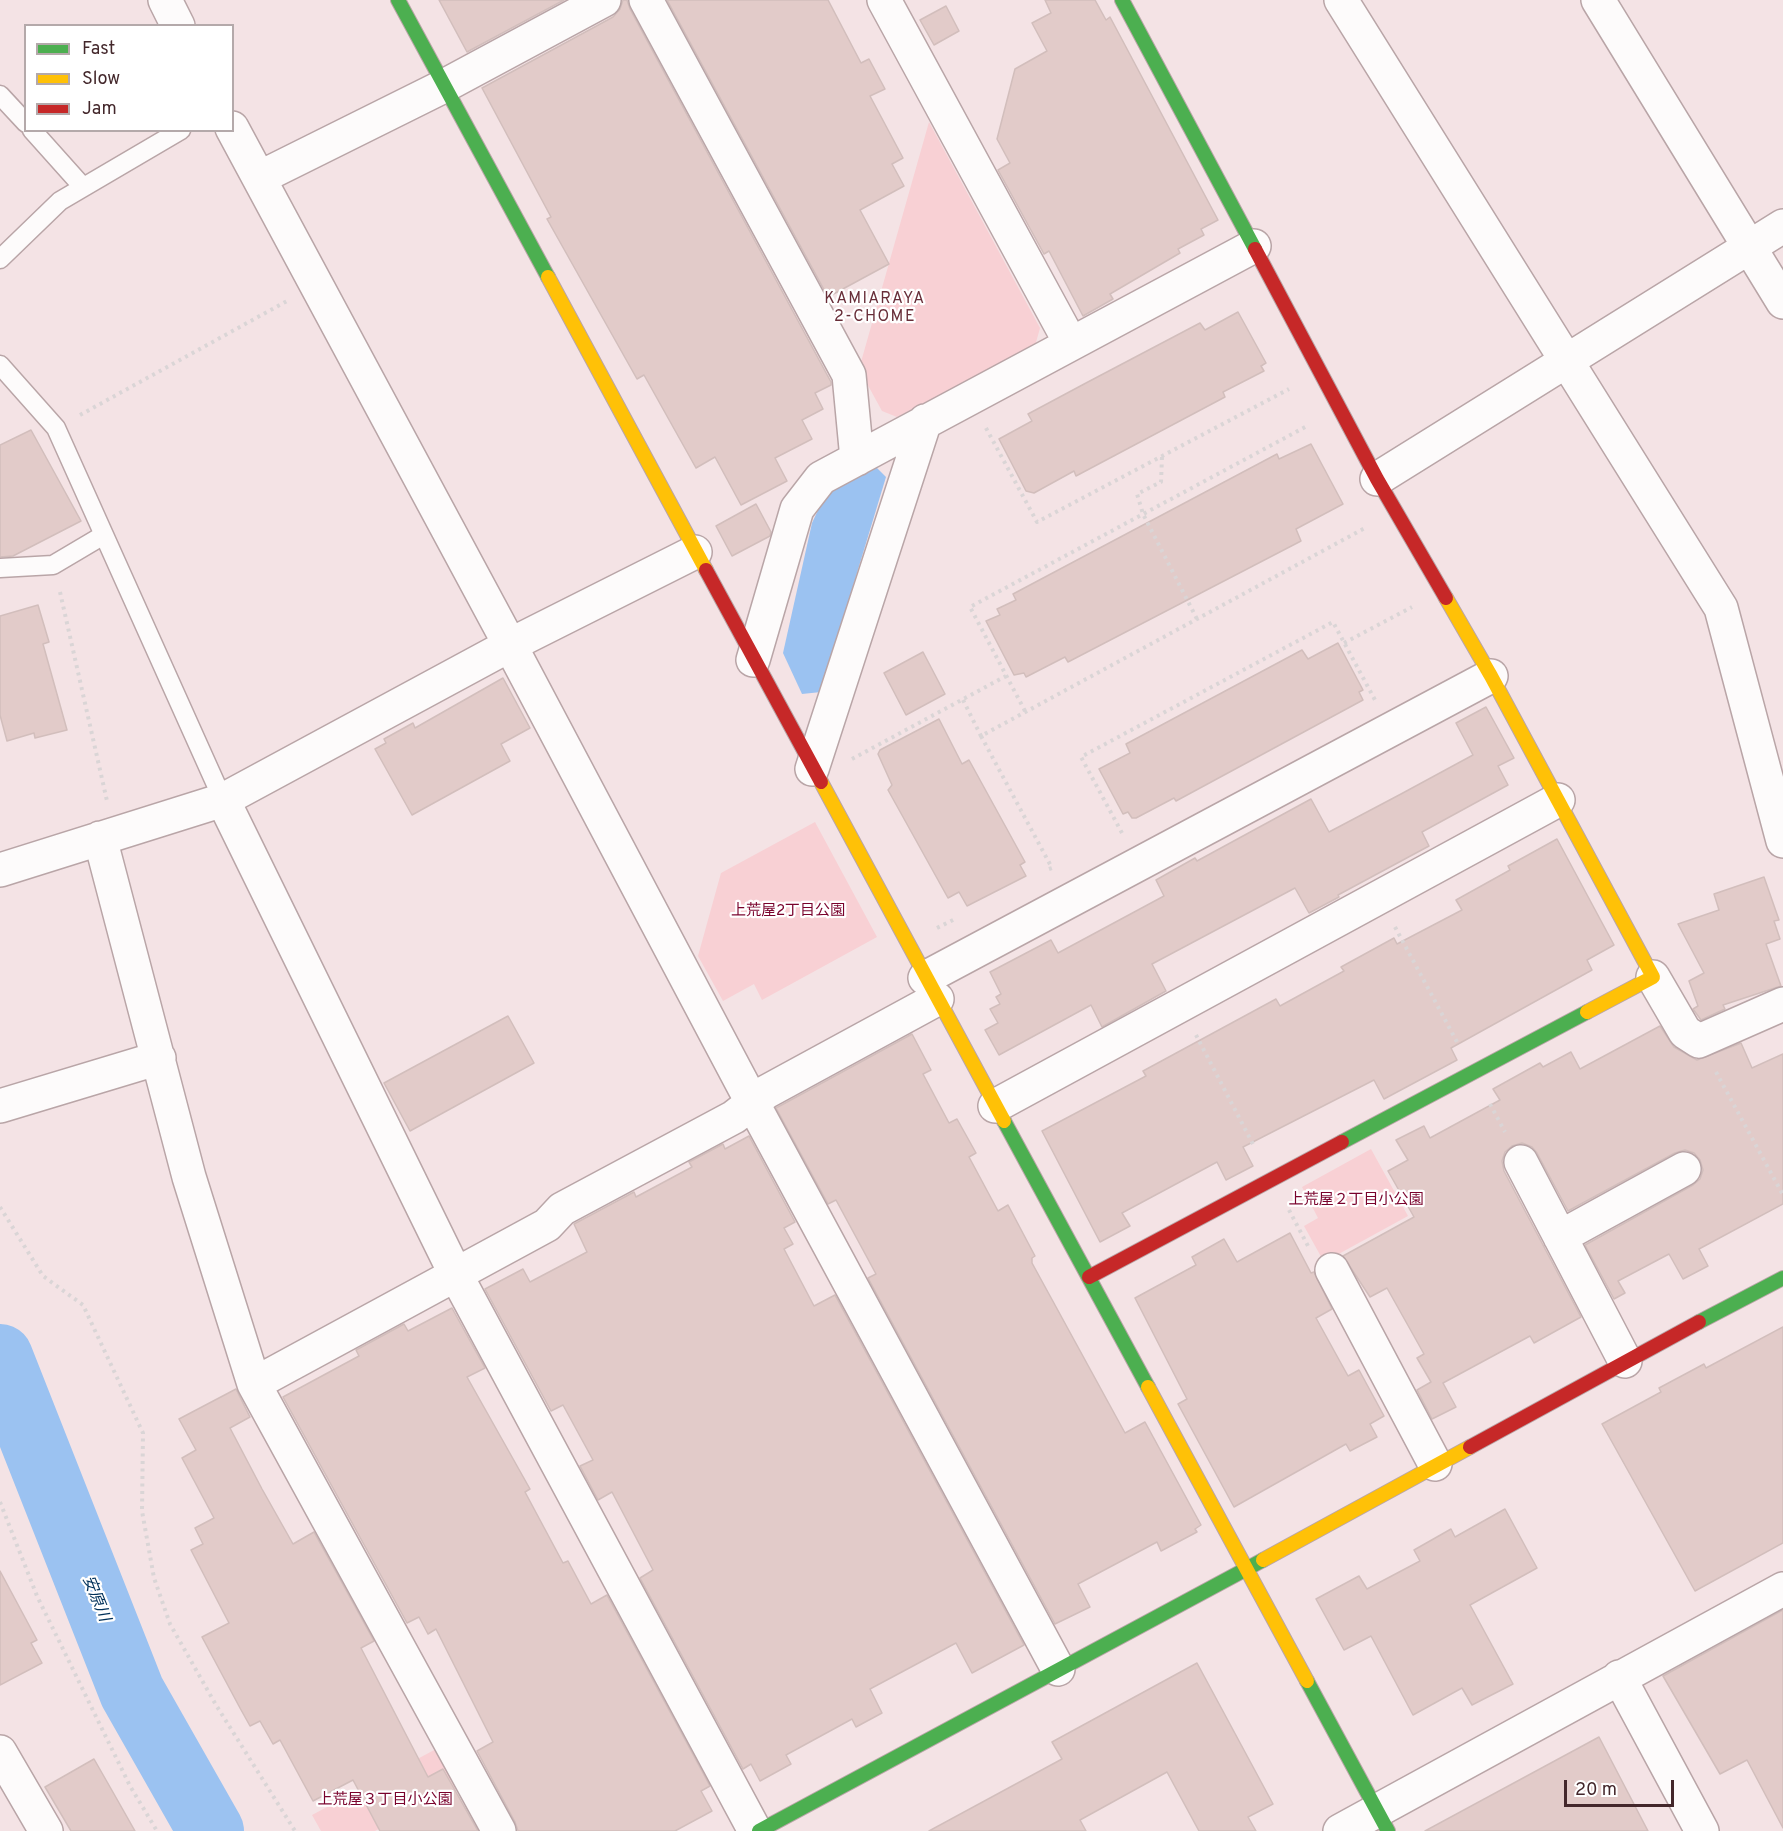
<!DOCTYPE html>
<meta charset="utf-8">
<style>
body{margin:0}
#map{position:relative;width:1783px;height:1831px;overflow:hidden;background:#f4e3e5;font-family:Overpass,sans-serif}
canvas{display:block}
.legend{position:absolute;left:24px;top:24px;width:210px;height:108px;box-sizing:border-box;background:#fff;border:2px solid #b4a9aa;margin:0;padding:8px 10px;list-style:none;font-size:18px;color:#43272b}
.legend li{display:flex;align-items:center;gap:12px;height:30px}
.legend b{width:30px;border:2px solid #b4a9aa}
.scale{position:absolute;left:1564px;top:1780px;width:110px;height:27px;box-sizing:border-box;border:3px solid #43272b;border-top:0;padding-left:8px;font-size:18px;line-height:21px;white-space:nowrap;color:#43272b;-webkit-text-stroke:4px #fff;paint-order:stroke}
</style>
<div id="map">
<canvas width="1783" height="1831"></canvas>
<ul class="legend">
<li><b style="height:8px;background:#4caf50"></b>Fast</li>
<li><b style="height:8px;background:#ffc107"></b>Slow</li>
<li><b style="height:8px;background:#c62828"></b>Jam</li>
</ul>
<div class="scale">20 m</div>
</div>
<script>
const c = document.querySelector('canvas').getContext('2d');
c.lineJoin = 'round';
function fillPath(path, color) { c.fillStyle = color; c.fill(path, 'evenodd'); }
const shape = rows => new Path2D(rows.map(r => 'M' + r).join(''));
function trace(path, color, width, dash) { c.strokeStyle = color; c.lineWidth = width; c.lineCap = dash ? 'butt' : 'round'; c.setLineDash(dash || []); c.stroke(path); }
function label(font, color, halo, rows, align = 'center') {
  c.font = font + ' Overpass,"Noto Sans JP",sans-serif'; c.lineWidth = 4.5; c.setLineDash([]); c.textBaseline = 'middle'; c.strokeStyle = halo; c.fillStyle = color; for (const [text, x, y, turn = 0] of rows) {
    c.save(); c.translate(x, y); c.rotate((+turn || 0) * Math.PI / 180); c.textAlign = isNaN(turn) ? turn : align; if (halo) c.strokeText(text, 0, 0); c.fillText(text, 0, 0); c.restore();
  }
}
fillPath(shape([
 [929,122,1040,328,1035,346,897,417,882,411,859,369],
 [815,822,877,937,762,1000,754,984,723,1001,698,956,721,873],
 [1371,1149,1408,1216,1324,1262,1304,1226,1318,1218,1302,1187],
 [438,1748,458,1787,375,1831,321,1831,312,1815]
]), '#f8d0d4');
fillPath(shape([
 [876,467,886,477,821,692,802,694,783,653,812,523,826,493]
]), '#9bc2f1');
trace(shape([
 [0,1357,132,1692,211,1831]
]), '#9bc2f1', 66);
const building = shape([
 [439,0,564,0,467,52,439,0],
 [623,0,627,0,630,9,831,382,831,385,815,393,823,409,802,420,812,439,775,458,787,481,741,505,715,457,696,468,644,375,637,379,547,219,551,217,482,88,613,17,620,9,623,0],
 [667,0,828,0,861,63,869,59,885,89,870,96,903,158,892,164,904,186,860,210,889,264,828,297,667,0],
 [1045,0,1095,0,1106,20,1110,17,1218,220,1201,229,1204,235,1178,249,1180,253,1110,294,1113,299,1083,316,1049,251,1044,254,998,170,1010,163,997,139,1015,69,1047,51,1032,23,1051,13,1045,0],
 [946,6,959,31,934,45,920,20,946,6],
 [1238,312,1266,363,1261,366,1264,371,1223,392,1225,397,1076,476,1074,471,1034,493,1026,491,999,439,1032,421,1028,414,1086,383,1200,323,1205,330,1238,312],
 [31,430,81,521,13,556,0,557,0,445,31,430],
 [1311,444,1343,504,1296,529,1301,541,1068,662,1065,657,1026,677,1024,673,1014,675,986,621,1000,615,997,609,1016,600,1013,594,1277,454,1279,459,1311,444],
 [756,504,771,532,770,536,732,556,716,526,756,504],
 [38,605,49,642,43,644,67,730,35,738,34,733,7,741,0,715,0,616,38,605],
 [1338,643,1363,690,1359,692,1363,700,1176,801,1174,798,1136,818,1132,818,1128,812,1123,814,1099,769,1130,753,1126,744,1302,650,1308,659,1338,643],
 [923,652,945,694,906,715,884,673,923,652],
 [503,678,530,728,501,744,510,761,412,815,375,749,386,743,384,739,413,723,415,728,503,678],
 [1486,707,1514,758,1498,766,1508,785,1422,832,1429,846,1338,895,1339,897,1309,913,1295,888,1152,964,1166,991,1102,1027,1091,1005,999,1055,985,1030,998,1023,990,1009,1000,1004,996,997,1001,994,990,972,1051,940,1058,953,1164,896,1156,880,1195,858,1197,861,1311,799,1329,832,1401,794,1473,755,1456,723,1486,707],
 [939,719,962,764,969,760,1025,862,1020,865,1026,876,967,906,959,892,948,898,888,790,892,785,878,754,880,750,939,719],
 [1557,839,1614,945,1587,960,1592,970,1451,1048,1457,1060,1384,1099,1374,1080,1243,1147,1253,1166,1226,1180,1217,1162,1122,1213,1130,1226,1100,1242,1042,1131,1146,1076,1143,1071,1276,999,1280,1006,1344,971,1341,967,1394,938,1397,944,1462,910,1456,900,1510,870,1508,866,1557,839],
 [1764,877,1779,920,1774,921,1780,939,1766,944,1781,986,1723,1005,1725,1009,1701,1020,1693,1009,1698,1006,1689,981,1704,973,1678,924,1719,910,1714,894,1764,877],
 [508,1016,534,1063,410,1131,384,1083,508,1016],
 [1660,1026,1674,1047,1697,1060,1741,1043,1752,1068,1783,1054,1783,1204,1699,1249,1708,1266,1683,1279,1669,1254,1618,1281,1625,1293,1614,1299,1585,1245,1693,1185,1700,1179,1703,1170,1700,1160,1694,1153,1685,1150,1675,1153,1568,1211,1537,1153,1532,1147,1522,1143,1512,1146,1505,1152,1502,1161,1504,1171,1581,1317,1534,1343,1530,1336,1443,1383,1456,1407,1432,1419,1417,1390,1431,1382,1417,1358,1424,1354,1387,1288,1370,1297,1343,1256,1414,1217,1388,1171,1408,1160,1396,1140,1424,1126,1430,1138,1500,1100,1493,1089,1540,1063,1543,1067,1571,1052,1580,1069,1660,1026],
 [912,1034,931,1070,923,1074,949,1123,957,1119,976,1153,969,1157,998,1211,1008,1205,1035,1256,1032,1258,1032,1263,1125,1433,1145,1422,1201,1525,1195,1529,1197,1532,1161,1551,1157,1542,1078,1584,1090,1607,1055,1624,868,1278,876,1274,836,1200,828,1204,776,1108,912,1034],
 [749,1136,795,1222,784,1228,793,1244,784,1249,814,1306,835,1295,1024,1645,972,1673,956,1643,870,1689,882,1713,856,1727,852,1719,786,1755,791,1764,760,1781,751,1764,743,1769,640,1578,653,1570,612,1492,598,1500,580,1466,593,1460,563,1405,551,1411,485,1289,523,1269,530,1282,587,1252,574,1224,634,1192,636,1197,692,1167,689,1162,723,1144,725,1149,749,1136],
 [1290,1233,1311,1273,1314,1272,1332,1309,1316,1318,1348,1376,1359,1370,1384,1416,1370,1424,1377,1437,1350,1451,1346,1444,1234,1507,1178,1404,1187,1399,1135,1298,1196,1265,1192,1257,1224,1239,1237,1262,1290,1233],
 [452,1308,485,1368,467,1377,530,1489,525,1492,563,1563,568,1561,591,1604,607,1595,710,1786,701,1791,712,1811,675,1831,518,1831,515,1822,477,1751,493,1742,436,1629,428,1634,419,1617,407,1623,283,1397,359,1356,356,1350,404,1324,408,1331,452,1308],
 [1783,1327,1783,1543,1695,1591,1602,1424,1661,1392,1659,1388,1704,1364,1706,1368,1783,1327],
 [236,1389,250,1417,230,1428,262,1489,293,1544,314,1532,374,1641,361,1648,428,1777,443,1769,478,1831,380,1831,353,1780,313,1801,280,1740,273,1744,260,1721,250,1726,240,1708,202,1637,229,1623,191,1550,203,1544,195,1528,214,1518,182,1458,196,1450,179,1419,236,1389],
 [1505,1509,1537,1568,1470,1605,1513,1684,1472,1705,1462,1688,1413,1715,1371,1636,1344,1650,1316,1599,1359,1576,1367,1589,1420,1561,1414,1550,1451,1529,1455,1537,1505,1509],
 [0,1571,37,1640,31,1643,42,1663,0,1685,0,1571],
 [1783,1610,1783,1828,1747,1760,1720,1774,1663,1676,1783,1610],
 [1197,1663,1273,1804,1248,1817,1256,1831,1199,1831,1167,1772,1080,1820,1086,1831,929,1831,1062,1759,1052,1742,1197,1663],
 [1599,1737,1648,1831,1425,1831,1599,1737],
 [94,1759,114,1794,135,1831,71,1831,45,1787,94,1759]
]);
fillPath(building, '#e2cbc9');
trace(building, '#d2bebc', 1.5);
const lane = shape([
 [0,95,26,123],
 [32,130,83,187],
 [0,259,60,201,181,130],
 [0,365,56,428,223,800],
 [0,568,53,565,102,536]
]);
const street = shape([
 [165,0,178,26],
 [646,0,849,375,857,459],
 [1341,0,1721,608,1783,841],
 [1598,0,1783,302],
 [232,128,510,645,752,1102,1058,1669],
 [259,178,444,86,604,0],
 [1071,344,1254,246],
 [1377,479,1783,226],
 [753,660,797,509,821,478,1071,344,884,0],
 [812,769,925,421],
 [223,800,456,1275,755,1831],
 [100,838,189,1177,254,1384,499,1831],
 [0,870,223,800,510,645,695,552],
 [1653,977,1685,1032,1699,1041,1783,1004],
 [925,978,1491,676],
 [0,1106,159,1058],
 [995,1106,1558,800],
 [1521,1162,1625,1361],
 [1560,1237,1684,1169],
 [1332,1270,1435,1464],
 [254,1384,547,1225,562,1209,734,1117,766,1092,937,999],
 [1619,1677,1702,1831],
 [0,1752,46,1831],
 [1340,1831,1783,1589]
]);
const fast = shape([
 [398,0,548,277],
 [1122,0,1255,249],
 [1004,1121,1148,1387],
 [1342,1142,1587,1012],
 [1699,1322,1783,1278],
 [1307,1681,1388,1831],
 [759,1831,1263,1560]
]);
const slow = shape([
 [548,277,706,570],
 [1446,598,1491,676,1653,977,1587,1012],
 [821,782,1004,1121],
 [1148,1387,1307,1681],
 [1263,1560,1470,1447]
]);
const jam = shape([
 [1255,249,1377,479,1446,598],
 [706,570,821,782],
 [1089,1277,1342,1142],
 [1470,1447,1699,1322]
]);
trace(lane, '#b9a5a7', 21);
trace(street, '#b9a5a7', 36);
trace(fast, '#b9a5a7', 16);
trace(slow, '#b9a5a7', 16);
trace(jam, '#b9a5a7', 16);
trace(shape([
 [80,415,287,301],
 [986,428,1037,522,1289,389],
 [1162,457,1161,482,1137,494,1143,514,1197,619],
 [60,592,107,801],
 [1344,643,1412,607],
 [963,700,981,736],
 [1025,711,970,607,1309,425],
 [852,759,1006,676],
 [1122,833,1081,757,1333,622,1375,700],
 [1049,869,1052,868,981,736,1365,528],
 [1395,927,1457,1042],
 [937,928,955,919],
 [1196,1035,1255,1148],
 [1716,1072,1783,1195],
 [1490,1104,1505,1132],
 [0,1207,43,1276,83,1305,143,1433,142,1511,154,1578,170,1624,216,1705,295,1831],
 [1289,1210,1308,1246],
 [0,1502,37,1596,130,1786,157,1831]
]), '#dad5d6', 4, [3, 4.5]);
trace(lane, '#fdfbfb', 18);
trace(street, '#fdfbfb', 33);
trace(fast, '#4caf50', 14);
trace(slow, '#ffc107', 14);
trace(jam, '#c62828', 14);
label('15px', '#79022c', '#fff', [
 ["上荒屋2丁目公園",788,912],
 ["上荒屋２丁目小公園",1356,1201],
 ["上荒屋３丁目小公園",385,1801]
]);
c.letterSpacing = '1.5px';
label('16px', '#682d38', '#fff', [
 ["KAMIARAYA",875,300],
 ["2-CHOME",875,318]
]);
c.letterSpacing = '0px';
label('italic 16px', '#01315a', '#fff', [
 ["安原川",95,1599,68]
]);
</script>
